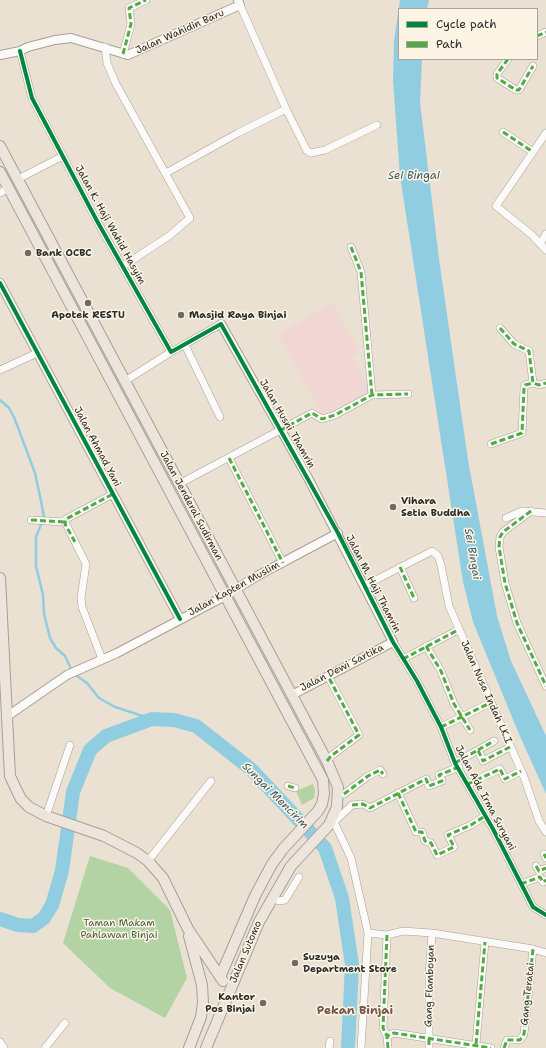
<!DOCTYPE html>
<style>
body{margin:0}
#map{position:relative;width:546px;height:1048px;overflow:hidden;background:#eae1d2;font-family:"Shantell Sans",sans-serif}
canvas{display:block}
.legend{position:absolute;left:398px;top:8px;width:140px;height:52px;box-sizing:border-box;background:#fcf5e5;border:1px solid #a8a49b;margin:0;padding:5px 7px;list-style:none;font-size:12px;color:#2b2b2b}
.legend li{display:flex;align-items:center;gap:8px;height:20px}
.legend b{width:20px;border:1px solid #a8a49b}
</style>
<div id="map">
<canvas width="546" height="1048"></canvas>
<ul class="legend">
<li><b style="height:5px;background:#00873e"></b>Cycle path</li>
<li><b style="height:5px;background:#54ab44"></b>Path</li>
</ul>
</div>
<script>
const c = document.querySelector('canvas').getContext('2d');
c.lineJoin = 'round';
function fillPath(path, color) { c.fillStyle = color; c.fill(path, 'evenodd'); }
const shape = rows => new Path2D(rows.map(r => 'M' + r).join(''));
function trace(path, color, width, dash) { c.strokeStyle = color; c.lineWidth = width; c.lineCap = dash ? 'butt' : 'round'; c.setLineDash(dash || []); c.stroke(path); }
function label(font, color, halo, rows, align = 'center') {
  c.font = font + ' "Shantell Sans",sans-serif'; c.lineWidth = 3; c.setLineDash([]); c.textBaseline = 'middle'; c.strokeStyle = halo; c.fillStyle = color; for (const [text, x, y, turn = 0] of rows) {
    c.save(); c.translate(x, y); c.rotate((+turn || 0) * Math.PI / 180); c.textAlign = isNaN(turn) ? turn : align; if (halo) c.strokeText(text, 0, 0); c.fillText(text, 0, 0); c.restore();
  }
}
fillPath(shape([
 [333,303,360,352,352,357,370,392,351,406,322,415,278,334]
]), '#f1d7d3');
fillPath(shape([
 [313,784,315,790,314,798,302,805,296,791],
 [90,856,128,868,170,910,187,978,165,1018,110,988,63,943]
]), '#b3d3a5');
fillPath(shape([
 [400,0,429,0,427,9,399,9,399,59,422,59,420,102,439,259,468,460,497,616,511,661,546,736,546,794,519,734,473,622,463,582,400,176,393,81,394,41]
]), '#90cde1');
trace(shape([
 [0,400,9,408,14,417,35,473,41,501,44,517,36,537,36,566,43,595,44,614,50,638,56,648,65,656,73,673,87,683,99,698,115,707,152,719]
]), '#90cde1', 2.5);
trace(shape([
 [0,919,18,925,33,926,44,918,52,905,62,871,73,792,90,750,106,736,152,719,174,720,196,726,251,769,325,848,342,898,352,965,348,1048]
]), '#90cde1', 14);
const minor = shape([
 [240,5,286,109],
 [537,36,546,32],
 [105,47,107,63,116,84,190,218,169,236,123,266],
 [20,51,32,98,97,221,171,352,221,324],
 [123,54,131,24,129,8,146,0],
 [508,59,497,74,497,78,516,90,519,90,533,66],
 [503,132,533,152],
 [546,133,496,206,532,235,546,250],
 [166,173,238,133,286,109,307,151,311,153,325,150,377,125],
 [18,179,63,156],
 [0,193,9,188],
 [540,244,546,234],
 [351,247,361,272,372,395],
 [500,328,514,344,529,351,533,383,539,385,546,383],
 [185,345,220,417],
 [0,370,37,353],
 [125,381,171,352],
 [491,444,522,433,524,388,525,385,533,383],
 [229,458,283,563],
 [179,484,312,413,322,419,335,415,372,395,408,394],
 [531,511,503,532,500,537,499,547,505,583,517,623,546,686],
 [506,518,522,511,546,513],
 [31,520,65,522],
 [400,567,414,598],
 [364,586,432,551,438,556,441,565,449,606,524,777,539,821,546,832],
 [393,642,417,681,441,727,455,763,493,829,533,907,546,915],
 [426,646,441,671,454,704,470,730],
 [102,659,82,607,81,598,86,564,65,522,66,519,113,494],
 [403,659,458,630],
 [441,727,490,703],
 [478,750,494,741],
 [327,761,331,756,359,735,328,676],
 [455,763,478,750,483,761,510,747],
 [468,784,500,769,505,779,521,771],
 [288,786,295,788],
 [398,793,416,832,422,832,425,841,431,843,437,855,454,847,448,835,471,825,485,816],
 [344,794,368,776,380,770,383,774],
 [352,805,334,822,351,858,368,933,361,1048],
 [352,805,363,804,370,808,426,779,429,786,442,781,439,775,459,767],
 [46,816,70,745],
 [544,854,546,858],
 [148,861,211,781],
 [536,866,539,871,546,868],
 [521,884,540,877,543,882,546,880],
 [272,897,279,901,285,900,299,877],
 [368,933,387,935,403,931,432,933,533,949,546,953],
 [387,935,383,1028,387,1036],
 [0,1042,4,1048],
 [476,1044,485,942],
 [45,1048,65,1023],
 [329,1048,330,1041],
 [388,1048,387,1036,394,1033,491,1048],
 [429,1048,429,976,432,933],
 [504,1048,507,1040,520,1040,524,1034,533,949]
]);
const tertiary = shape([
 [0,55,20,51,28,47,55,40,71,38,128,55,240,5,238,0],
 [0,283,180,619],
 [221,324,308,478,393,642,292,695],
 [6,717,67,675,117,653,225,596,257,576,338,533]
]);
const primary = shape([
 [0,146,327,761,338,787,337,807,329,825,291,866,259,922,206,1048],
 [0,172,323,780,324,794,322,804,318,811,283,849,272,864,255,896,220,977],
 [0,578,10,776,16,789,21,799,29,807,46,816,104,836,137,853,148,861,163,878,188,929,223,981],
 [189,1048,201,1017,203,1003,202,985,189,936]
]);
trace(minor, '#a5a097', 8);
trace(tertiary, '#a5a097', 10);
trace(primary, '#a5a097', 12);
trace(minor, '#fcfaf8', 7);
trace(tertiary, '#fcfaf8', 8);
trace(primary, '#ede5dc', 10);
trace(shape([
 [537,36,546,32],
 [123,54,131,24,129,8,146,0],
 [508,59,497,74,497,78,516,90,519,90,533,66],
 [503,132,533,152],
 [351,247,361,272,372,395],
 [500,328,514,344,529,351,533,383,539,385,546,383],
 [281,430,312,413,322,419,335,415,372,395,408,394],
 [491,444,522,433,524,388,525,385,533,383],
 [229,458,283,563],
 [531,511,503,532,500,537,499,547,505,583,517,623,546,686],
 [31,520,65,522],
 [75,542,65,524,66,519,113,494],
 [400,567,414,598],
 [426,646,441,671,454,704,470,730],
 [403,659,458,630],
 [441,727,490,703],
 [478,750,494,741],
 [327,761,331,756,359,735,328,676],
 [455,763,478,750,483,761,510,747],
 [468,784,500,769,505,779,521,771],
 [288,786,295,788],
 [398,793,416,832,422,832,425,841,431,843,437,855,454,847,448,835,471,825,485,816],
 [344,794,368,776,380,770,383,774],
 [352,805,363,804,370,808,426,779,429,786,442,781,439,775,459,767],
 [544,854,546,858],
 [536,866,539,871,546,868],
 [521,884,540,877,543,882,546,880],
 [387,935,383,1028,387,1036],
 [429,1039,429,1048],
 [476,1044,485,942],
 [388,1048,387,1036,394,1033,491,1048],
 [504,1048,507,1040,520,1040,524,1034,533,949]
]), '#54ab44', 3, [6, 3]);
trace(shape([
 [20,51,32,98,97,221,171,352,221,324,338,533,393,642,417,681,441,727,455,763,493,829,533,907,546,915],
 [0,283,180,619]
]), '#00873e', 4);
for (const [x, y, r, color] of [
 [28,253,4,"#6e6b65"],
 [88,303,4,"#6e6b65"],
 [181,315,4,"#6e6b65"],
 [393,507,4,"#6e6b65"],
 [295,963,4,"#6e6b65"],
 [263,1003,4,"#6e6b65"]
]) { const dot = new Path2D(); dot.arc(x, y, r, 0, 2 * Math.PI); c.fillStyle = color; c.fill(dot); trace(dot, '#fcf5e5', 1.5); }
label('10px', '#2b2b2b', '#fcf5e5', [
 ["Jalan Wahidin Baru",180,32,-24],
 ["Jalan K. Haji Wahid Hasyim",110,225,61],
 ["Jalan Husni Thamrin",287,424,60],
 ["Jalan Ahmad Yani",97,447,62],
 ["Jalan Jenderal Sudirman",191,506,62],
 ["Jalan M. Haji Thamrin",373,584,63],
 ["Jalan Kapten Muslim",234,589,-29],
 ["Jalan Dewi Sartika",342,668,-27],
 ["Jalan Nusa Indah LK.I",486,692,66],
 ["Jalan Ade Irma Suryani",485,798,62],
 ["Jalan Sutomo",246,952,-67],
 ["Gang Flamboyan",430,986,-88],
 ["Gang Teratai",528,994,-84]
]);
label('bold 10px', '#2b2b2b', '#fcf5e5', [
 ["Bank OCBC",36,253],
 ["Apotek RESTU",88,315,"center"],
 ["Masjid Raya Binjai",189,315],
 ["Vihara",401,501],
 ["Setia Buddha",401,513],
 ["Suzuya",303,957],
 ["Department Store",303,969],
 ["Kantor",255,997,"right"],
 ["Pos Binjai",255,1009,"right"]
], 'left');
label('10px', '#465a44', '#fcf5e5', [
 ["Taman Makam",119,923],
 ["Pahlawan Binjai",119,935]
]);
label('italic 11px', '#3e5963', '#fcf5e5', [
 ["Sei Bingai",414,176],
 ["Sei Bingai",472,554,80],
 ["Sungai Mencirim",275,796,45]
]);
label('bold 12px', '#73564f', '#fcf5e5', [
 ["Pekan Binjai",355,1011]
]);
</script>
